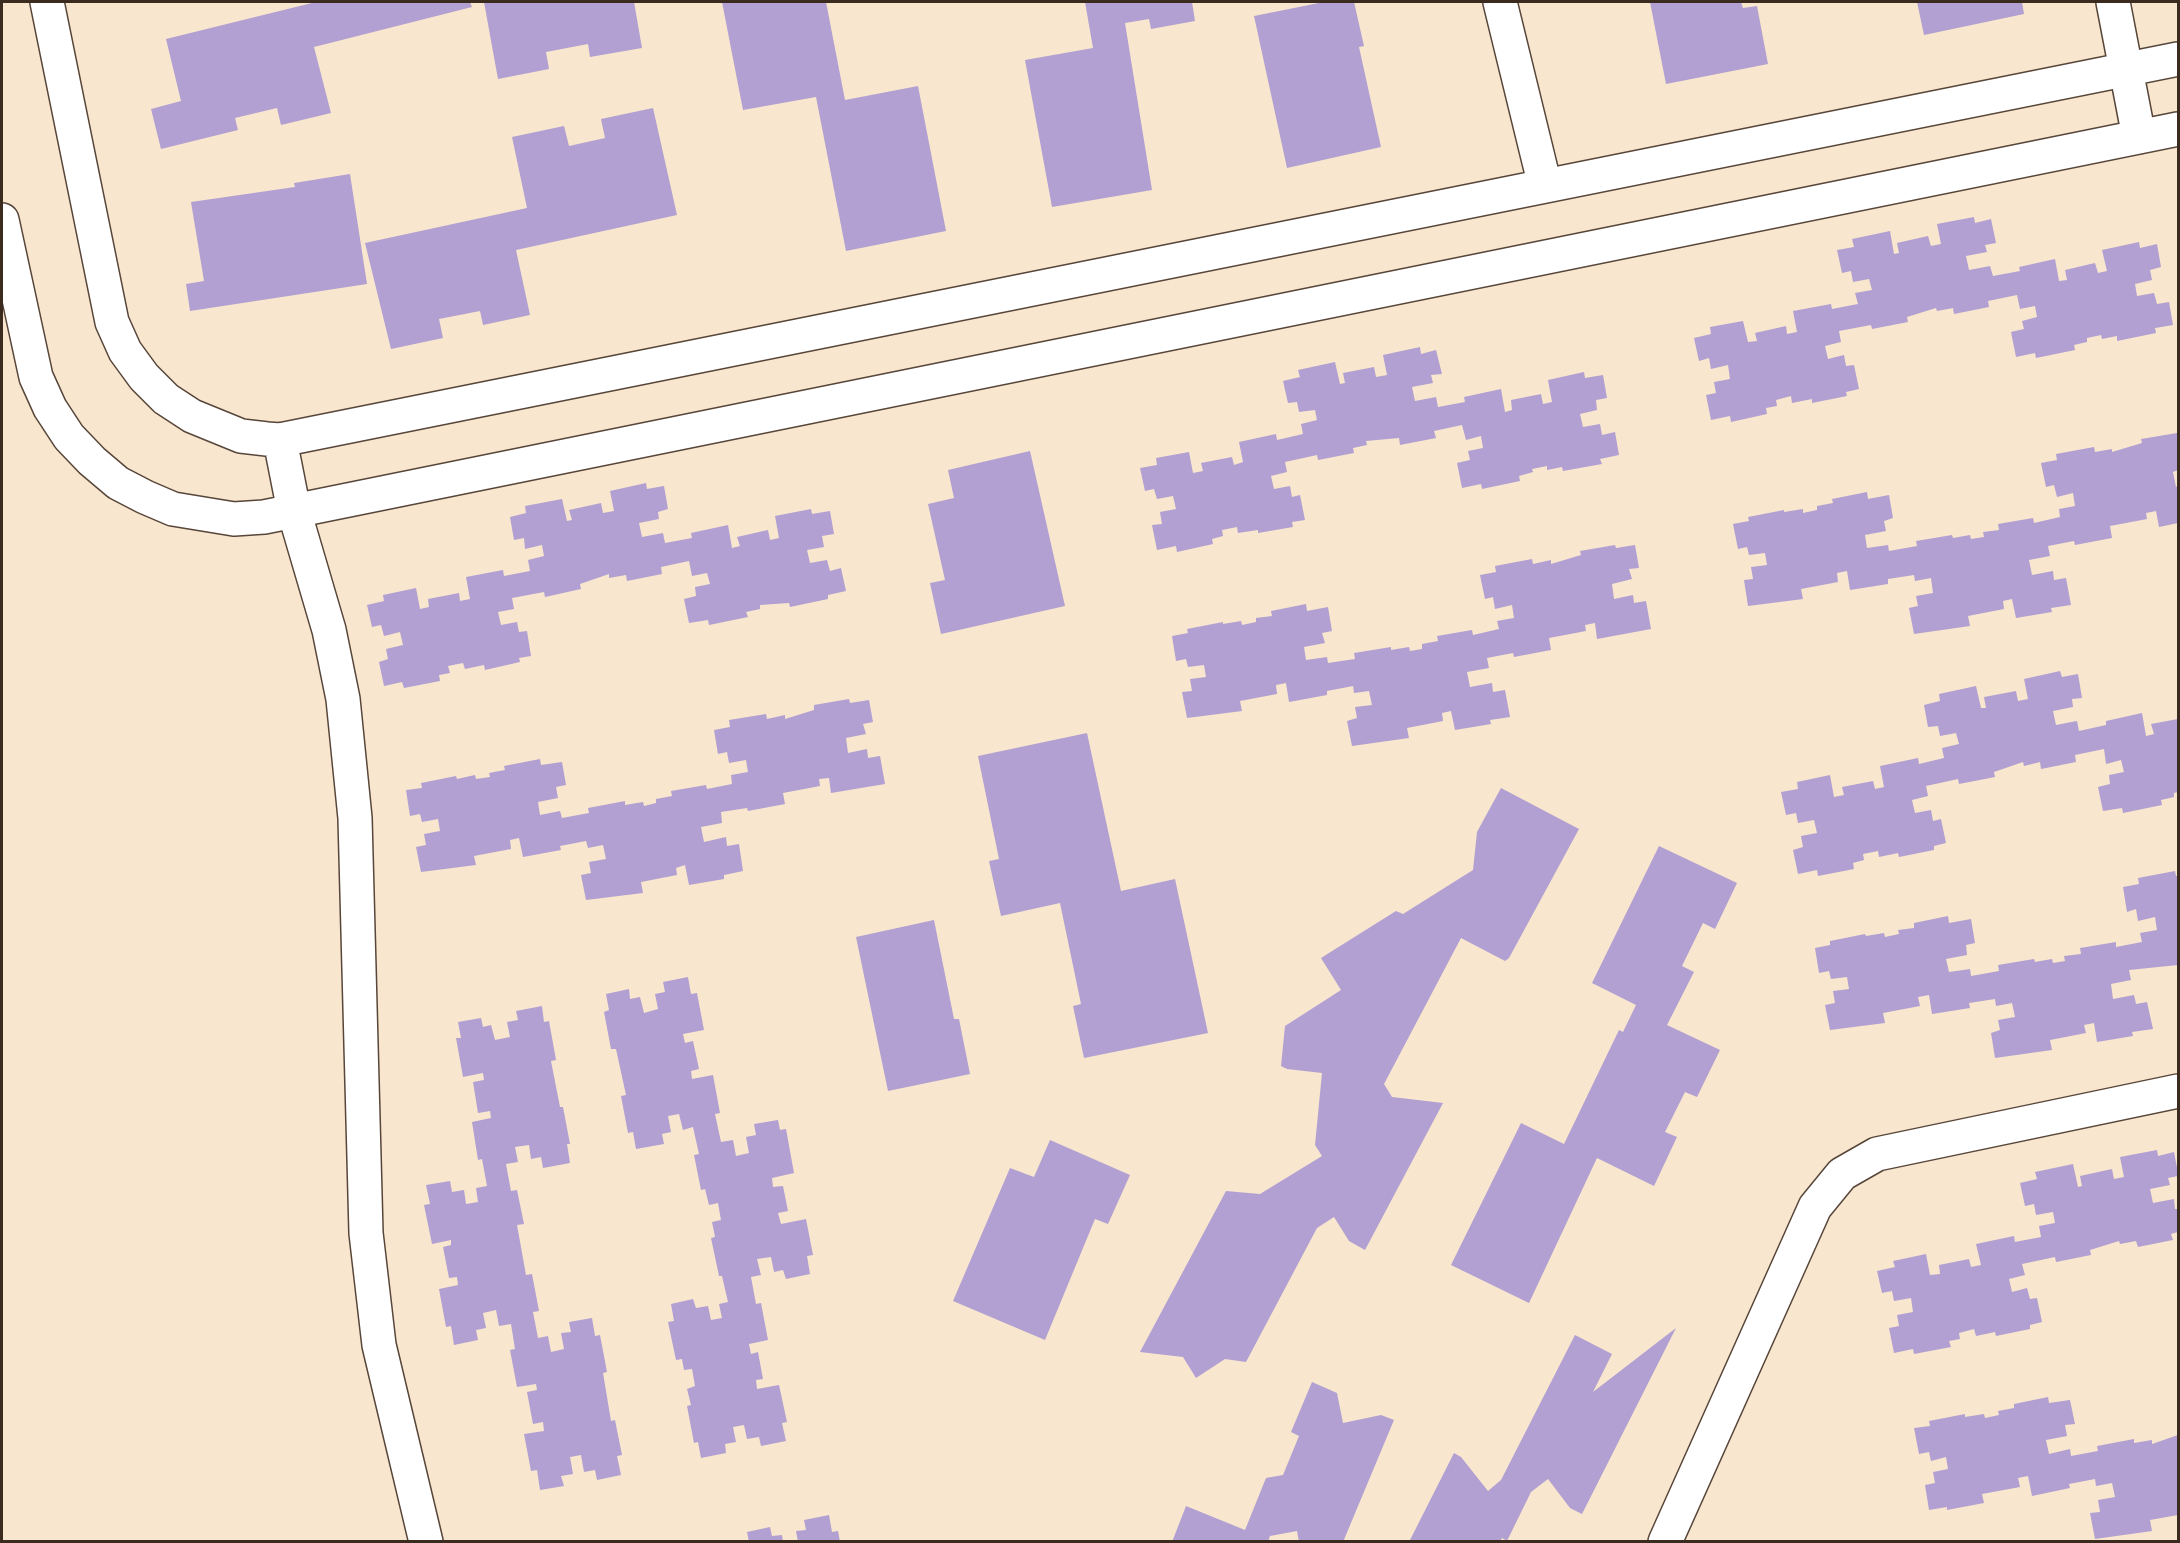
<!DOCTYPE html>
<style>
body{margin:0}
#map{position:relative;width:2180px;height:1543px;overflow:hidden;background:#f8e6cf;font-family:"Indie Flower",sans-serif}
canvas{display:block}
.frame{position:absolute;inset:0;border:3px solid #3b2a1e;pointer-events:none}
</style>
<div id="map">
<canvas width="2180" height="1543"></canvas>
<div class="frame"></div>
</div>
<script>
const c = document.querySelector('canvas').getContext('2d');
c.lineJoin = 'round';
function fillPath(path, color) { c.fillStyle = color; c.fill(path, 'evenodd'); }
const shape = rows => new Path2D(rows.map(r => 'M' + r).join(''));
function trace(path, color, width, dash) { c.strokeStyle = color; c.lineWidth = width; c.lineCap = dash ? 'butt' : 'round'; c.setLineDash(dash || []); c.stroke(path); }
fillPath(shape([
 [316,2,470,2,472,7,314,47,331,113,281,125,277,108,235,118,238,130,161,149,151,109,181,101,166,39],
 [484,2,634,2,642,48,590,57,588,44,546,52,549,69,498,79],
 [722,2,826,2,845,100,918,86,946,231,846,251,816,97,743,110],
 [1085,2,1192,2,1195,21,1151,29,1149,19,1125,23,1152,190,1052,207,1025,60,1093,48],
 [1324,2,1354,2,1364,46,1359,47,1381,147,1287,168,1254,16],
 [1650,2,1741,2,1743,8,1757,6,1768,64,1666,84],
 [1917,2,2022,2,2024,14,1924,35],
 [653,108,677,215,516,250,530,315,483,325,480,311,439,319,443,338,391,349,365,243,527,208,512,137,564,126,569,146,605,138,601,119],
 [350,174,367,284,190,311,186,284,204,281,191,202,295,187,294,183],
 [1974,217,1975,223,1991,219,1996,243,1985,245,1987,252,1966,256,1969,270,1990,266,1993,276,2020,271,2019,267,2055,259,2059,281,2067,280,2065,270,2095,263,2098,273,2107,271,2102,250,2139,242,2140,248,2157,244,2161,267,2150,270,2152,280,2135,284,2137,296,2154,293,2157,304,2169,302,2173,325,2155,328,2156,333,2117,341,2117,336,2102,339,2101,335,2087,338,2087,342,2074,345,2075,350,2036,358,2035,353,2016,357,2011,332,2024,329,2022,321,2037,317,2035,306,2020,309,2017,295,1988,301,1989,307,1954,314,1953,308,1937,311,1936,308,1907,317,1908,322,1872,329,1871,325,1839,331,1841,342,1825,346,1828,359,1844,355,1846,366,1854,365,1859,389,1846,392,1847,396,1812,403,1812,399,1792,403,1791,396,1776,400,1777,406,1766,408,1767,414,1731,422,1730,416,1711,420,1706,395,1716,393,1714,382,1730,379,1728,365,1711,369,1709,358,1699,361,1694,338,1711,334,1710,327,1743,321,1748,342,1757,341,1755,333,1786,326,1787,334,1797,332,1793,311,1831,304,1832,309,1858,304,1855,293,1872,290,1869,279,1853,282,1851,271,1842,273,1837,250,1854,247,1852,239,1890,231,1894,254,1899,253,1897,243,1928,236,1931,246,1941,244,1937,224],
 [1420,347,1421,354,1436,350,1442,374,1431,375,1433,383,1412,387,1415,401,1436,397,1438,407,1465,402,1464,397,1501,389,1505,412,1512,410,1511,400,1541,394,1543,404,1552,402,1548,380,1584,372,1585,378,1603,375,1607,398,1596,400,1597,410,1580,414,1583,427,1600,424,1602,435,1615,432,1619,455,1600,459,1602,464,1563,471,1562,467,1547,470,1547,466,1532,469,1533,472,1519,476,1520,481,1482,489,1481,484,1462,488,1457,463,1470,460,1468,451,1483,448,1481,436,1466,440,1462,425,1434,431,1436,438,1400,445,1399,438,1366,441,1367,445,1353,448,1354,453,1318,460,1317,455,1285,462,1287,472,1271,476,1274,489,1290,486,1292,497,1300,495,1305,520,1292,522,1293,527,1258,533,1258,530,1238,533,1237,527,1222,530,1223,536,1212,539,1213,544,1177,552,1176,546,1157,550,1152,525,1162,524,1160,512,1176,509,1173,496,1157,499,1154,489,1145,491,1140,468,1157,465,1156,458,1189,452,1193,473,1203,471,1201,463,1232,457,1234,465,1243,462,1239,442,1276,434,1277,440,1303,434,1301,424,1317,420,1315,410,1299,412,1297,402,1288,403,1283,381,1300,377,1298,370,1335,362,1340,384,1345,383,1343,373,1374,367,1376,377,1387,375,1383,355],
 [2177,433,2178,470,2173,472,2176,487,2178,486,2178,523,2159,527,2156,511,2146,513,2147,519,2110,526,2112,538,2075,545,2074,541,2048,546,2050,556,2029,560,2032,575,2053,571,2054,580,2066,578,2071,605,2051,608,2052,612,2016,618,2012,599,2003,601,2004,609,1968,616,1970,626,1914,634,1909,608,1918,606,1916,596,1933,593,1931,578,1915,581,1914,575,1888,579,1888,584,1850,590,1847,571,1837,573,1838,582,1801,589,1803,599,1748,606,1744,580,1753,579,1751,567,1767,565,1765,553,1749,555,1747,547,1738,549,1733,524,1749,521,1748,517,1784,510,1784,512,1803,509,1803,513,1817,510,1817,506,1833,503,1832,499,1867,492,1868,499,1889,495,1893,518,1884,521,1886,531,1865,535,1867,548,1888,545,1889,551,1917,546,1916,541,1952,535,1953,538,1970,535,1971,539,1984,537,1983,532,1999,530,1998,524,2033,518,2034,523,2060,517,2059,509,2075,506,2073,493,2057,497,2054,485,2046,487,2041,463,2057,460,2056,454,2094,447,2095,452,2112,449,2112,452,2142,443,2141,439],
 [1030,451,1065,606,941,634,930,583,945,580,928,504,954,498,948,470],
 [646,483,647,489,664,486,668,509,658,512,659,519,639,523,642,537,663,533,665,543,692,538,691,533,728,525,732,548,740,546,737,537,768,530,770,540,779,538,775,516,811,509,812,514,830,511,834,534,822,536,824,547,807,550,810,563,827,560,830,571,841,568,846,591,828,595,828,599,790,607,789,603,760,605,760,609,746,612,748,617,709,625,708,620,689,623,684,599,696,596,695,587,710,584,707,573,692,576,689,561,661,567,662,574,627,581,626,575,609,578,609,574,580,584,581,589,545,597,544,592,512,598,514,609,498,612,501,625,517,622,519,632,527,631,531,656,519,658,520,662,485,670,484,665,465,669,463,663,448,666,450,673,439,675,440,681,404,688,402,682,384,686,379,662,388,659,386,649,403,645,400,632,384,636,381,625,372,627,367,605,384,601,383,595,416,588,420,609,429,607,428,599,459,593,460,601,470,599,466,577,503,570,504,576,530,571,528,560,544,556,542,545,525,549,524,538,514,540,510,517,526,513,525,506,562,499,567,521,572,520,569,510,601,503,603,513,614,511,610,491],
 [1615,545,1616,548,1635,545,1639,568,1629,569,1632,579,1612,584,1614,599,1633,595,1634,603,1646,601,1651,629,1597,639,1595,623,1585,625,1586,631,1549,638,1551,650,1514,657,1513,653,1487,658,1489,668,1467,672,1470,687,1492,683,1493,692,1505,690,1510,717,1490,720,1491,724,1455,730,1451,711,1442,713,1443,721,1407,728,1409,738,1352,746,1347,721,1357,718,1355,707,1372,705,1369,691,1354,693,1353,686,1327,691,1327,695,1289,702,1286,683,1276,685,1277,694,1240,701,1242,711,1187,718,1182,692,1192,691,1190,679,1206,677,1204,665,1188,667,1186,659,1176,661,1172,636,1188,633,1187,629,1223,622,1223,624,1241,621,1242,625,1256,622,1256,618,1272,616,1271,611,1306,604,1307,611,1328,607,1332,631,1322,633,1325,643,1304,647,1306,660,1327,657,1328,663,1355,659,1354,653,1391,647,1391,650,1409,647,1410,651,1422,649,1422,644,1438,641,1437,636,1472,630,1473,635,1499,629,1497,621,1514,618,1512,605,1495,609,1493,597,1485,599,1480,575,1496,572,1495,566,1532,559,1533,564,1551,560,1551,564,1581,555,1580,551],
 [2060,671,2062,677,2078,674,2082,698,2072,699,2073,707,2053,711,2056,725,2077,721,2079,731,2106,725,2106,721,2142,713,2146,736,2154,734,2151,724,2178,719,2178,792,2174,793,2174,797,2161,800,2162,805,2123,813,2122,808,2103,811,2098,787,2110,784,2109,775,2124,772,2121,760,2106,764,2104,749,2075,755,2076,762,2041,769,2040,762,2024,766,2023,762,1994,772,1995,777,1959,784,1958,779,1926,786,1928,796,1912,800,1915,813,1931,810,1933,821,1941,819,1946,843,1934,846,1934,850,1899,857,1898,853,1879,857,1878,851,1863,854,1864,860,1853,863,1854,869,1818,876,1817,870,1798,874,1793,850,1803,847,1801,836,1817,833,1814,820,1798,823,1796,813,1786,815,1781,792,1798,789,1797,782,1830,775,1834,797,1844,795,1842,787,1873,781,1875,789,1884,787,1880,766,1918,758,1919,764,1944,758,1942,748,1959,744,1956,733,1940,736,1938,726,1928,727,1924,705,1940,701,1939,694,1976,686,1981,708,1986,708,1984,697,2016,691,2018,701,2028,699,2024,679],
 [849,699,850,703,869,700,873,722,863,724,866,734,846,738,848,753,867,749,868,758,880,756,885,784,831,793,829,778,819,779,820,786,783,793,785,804,748,811,747,808,721,812,722,823,701,827,704,842,726,837,727,846,739,844,743,871,724,875,724,879,689,885,685,865,676,868,677,875,641,882,643,893,586,900,581,875,591,873,589,862,606,859,603,845,588,848,586,841,560,846,561,850,523,857,519,838,510,840,511,849,474,856,476,865,421,872,416,847,426,845,424,834,440,831,438,819,422,822,420,814,410,816,406,790,422,788,421,783,456,776,457,779,475,775,476,779,490,777,489,773,505,770,504,766,540,759,541,765,562,762,566,785,556,787,558,798,538,802,540,815,560,811,562,818,589,813,588,808,625,801,625,805,643,802,644,806,656,803,656,799,672,796,671,791,706,785,707,789,732,784,731,775,748,772,746,760,729,763,727,752,718,754,714,730,730,727,729,720,766,714,767,719,785,715,785,719,814,710,814,705],
 [1087,733,1121,891,1175,879,1208,1033,1084,1058,1073,1006,1081,1004,1060,903,1001,916,989,861,999,859,978,756],
 [1501,788,1579,829,1509,958,1505,961,1461,938,1384,1084,1392,1097,1443,1103,1365,1250,1349,1241,1334,1217,1317,1228,1246,1362,1225,1359,1196,1378,1183,1357,1140,1352,1226,1191,1260,1194,1322,1156,1315,1145,1322,1073,1287,1069,1281,1066,1285,1026,1341,990,1321,958,1396,911,1403,914,1473,870,1477,832],
 [1659,846,1737,883,1715,929,1703,923,1682,966,1694,972,1667,1025,1720,1050,1697,1097,1685,1092,1665,1132,1677,1137,1654,1186,1597,1158,1529,1303,1451,1265,1521,1123,1564,1144,1619,1030,1623,1032,1636,1005,1592,983],
 [2175,871,2176,876,2178,876,2178,965,2129,970,2131,980,2111,984,2113,999,2134,995,2136,1004,2147,1002,2153,1029,2132,1032,2133,1036,2097,1042,2094,1023,2084,1025,2086,1033,2050,1040,2052,1050,1995,1058,1991,1033,2000,1030,1998,1020,2015,1017,2012,1003,1996,1006,1995,999,1969,1003,1970,1008,1932,1014,1929,995,1918,997,1920,1006,1883,1013,1885,1023,1830,1030,1825,1005,1835,1003,1833,991,1849,989,1847,977,1831,979,1829,971,1819,973,1815,948,1830,945,1830,941,1865,934,1866,936,1884,933,1885,937,1899,934,1898,930,1914,928,1914,923,1948,916,1949,923,1971,919,1975,943,1966,945,1967,955,1946,959,1949,972,1970,969,1971,976,1999,971,1998,965,2034,959,2035,962,2052,959,2053,963,2065,961,2064,956,2081,954,2080,948,2116,942,2116,947,2142,942,2140,933,2157,930,2155,917,2138,921,2136,909,2127,912,2123,887,2139,884,2138,878],
 [934,920,954,1019,959,1019,970,1074,888,1091,856,937],
 [688,977,691,994,697,993,704,1030,683,1034,685,1043,693,1041,699,1069,691,1071,692,1079,713,1075,720,1113,715,1114,721,1142,733,1140,736,1156,749,1153,746,1137,756,1135,754,1124,778,1120,780,1130,786,1129,794,1173,772,1178,773,1187,783,1186,788,1211,778,1213,781,1224,806,1219,813,1255,807,1256,810,1274,786,1279,783,1270,774,1272,771,1257,757,1259,761,1275,751,1277,756,1304,761,1303,768,1340,749,1344,751,1354,758,1352,763,1379,756,1380,757,1389,779,1385,787,1422,782,1423,786,1441,761,1446,759,1437,747,1439,744,1425,733,1427,736,1442,725,1444,726,1453,701,1458,698,1442,694,1443,687,1406,691,1405,687,1389,695,1386,692,1369,684,1370,682,1359,676,1360,668,1322,674,1321,671,1304,693,1299,696,1308,708,1306,711,1320,722,1318,719,1304,728,1302,722,1276,719,1276,711,1238,715,1237,712,1222,721,1220,718,1203,709,1205,705,1189,701,1190,694,1155,699,1154,693,1127,683,1130,679,1114,668,1116,671,1132,662,1134,664,1144,636,1149,633,1132,628,1133,621,1096,626,1095,616,1049,611,1049,604,1012,609,1010,606,994,629,989,630,999,640,997,644,1013,658,1009,655,994,665,992,663,982],
 [542,1006,544,1022,549,1021,556,1060,551,1061,560,1107,563,1107,570,1144,567,1144,570,1163,543,1168,541,1157,531,1159,529,1145,515,1147,518,1162,506,1164,508,1175,511,1191,517,1190,524,1224,517,1225,526,1275,532,1274,539,1311,533,1312,538,1338,548,1336,551,1352,564,1349,561,1333,571,1332,569,1322,592,1318,595,1336,600,1335,607,1372,603,1373,611,1421,615,1420,622,1455,617,1456,621,1475,597,1480,595,1470,584,1472,581,1455,570,1457,573,1474,561,1476,564,1486,540,1490,537,1470,531,1471,524,1434,544,1431,543,1422,533,1424,527,1392,537,1390,536,1384,517,1387,510,1350,515,1349,511,1324,499,1326,496,1310,483,1313,486,1328,476,1330,478,1340,454,1345,451,1326,446,1327,439,1289,458,1285,457,1277,449,1278,443,1247,451,1245,451,1240,432,1244,424,1205,430,1204,426,1185,450,1181,452,1192,464,1190,466,1204,478,1202,476,1188,487,1186,482,1159,478,1160,472,1122,491,1118,490,1111,478,1113,473,1082,484,1080,483,1073,463,1077,456,1038,461,1038,458,1022,481,1018,483,1027,491,1025,495,1040,510,1037,507,1022,518,1020,516,1011],
 [1050,1140,1130,1175,1108,1224,1095,1219,1045,1340,953,1301,1010,1168,1034,1177],
 [2157,1150,2158,1156,2174,1152,2178,1173,2178,1176,2168,1178,2170,1185,2150,1189,2153,1203,2174,1199,2175,1209,2178,1209,2178,1232,2171,1234,2173,1240,2138,1247,2136,1241,2120,1244,2119,1241,2090,1250,2091,1255,2056,1262,2055,1257,2022,1264,2025,1275,2009,1279,2012,1292,2027,1288,2030,1299,2037,1298,2042,1322,2030,1325,2030,1329,1996,1336,1995,1332,1976,1336,1974,1329,1959,1333,1960,1339,1949,1341,1951,1347,1914,1354,1913,1349,1894,1353,1889,1328,1899,1326,1897,1315,1913,1312,1911,1298,1894,1301,1892,1291,1882,1293,1877,1271,1895,1267,1893,1261,1926,1254,1930,1275,1940,1274,1939,1265,1969,1259,1971,1267,1981,1265,1976,1244,2014,1236,2015,1242,2041,1237,2039,1226,2055,1223,2053,1212,2036,1215,2034,1204,2025,1206,2020,1183,2037,1179,2035,1172,2073,1164,2078,1187,2082,1186,2080,1176,2112,1169,2114,1179,2124,1177,2120,1157],
 [1676,1328,1582,1514,1570,1508,1548,1479,1531,1492,1507,1541,1502,1538,1500,1542,1409,1542,1454,1453,1461,1457,1488,1491,1501,1480,1575,1335,1612,1354,1593,1392],
 [1312,1382,1337,1393,1343,1423,1381,1415,1394,1420,1343,1542,1299,1542,1297,1531,1270,1536,1268,1542,1172,1542,1186,1506,1245,1530,1266,1478,1283,1475,1299,1436,1291,1432],
 [2048,1397,2049,1403,2070,1400,2075,1424,2065,1425,2067,1436,2046,1440,2049,1454,2070,1449,2071,1456,2098,1451,2097,1446,2134,1439,2134,1443,2152,1440,2152,1444,2178,1435,2178,1515,2150,1520,2152,1531,2095,1539,2090,1513,2100,1512,2098,1500,2115,1497,2112,1483,2096,1486,2095,1479,2069,1484,2070,1488,2032,1496,2028,1476,2018,1478,2020,1487,1982,1494,1984,1503,1947,1510,1947,1507,1929,1510,1925,1485,1935,1483,1933,1472,1948,1469,1946,1457,1931,1461,1929,1452,1919,1454,1914,1428,1930,1426,1929,1421,1965,1414,1965,1417,1984,1414,1985,1418,1999,1415,1998,1411,2014,1408,2014,1404],
 [829,1515,832,1532,838,1531,840,1542,798,1542,796,1531,806,1530,804,1520],
 [770,1527,772,1536,782,1535,783,1542,749,1542,747,1532]
]), '#b1a0d1');
const street = shape([
 [47,2,112,322,125,351,144,377,166,399,192,416,241,436,267,439,280,440,2178,59],
 [1500,2,1545,186],
 [2113,2,2139,137],
 [2,220,36,377,50,408,69,437,92,461,118,483,145,497,173,509,234,519,264,517,294,511,2178,129],
 [280,440,294,511,329,630,343,699,355,818,366,1233,379,1345,426,1542],
 [1665,1542,1815,1207,1842,1174,1877,1154,2178,1091]
]);
trace(street, '#574639', 36);
trace(street, '#fff', 33);
</script>
